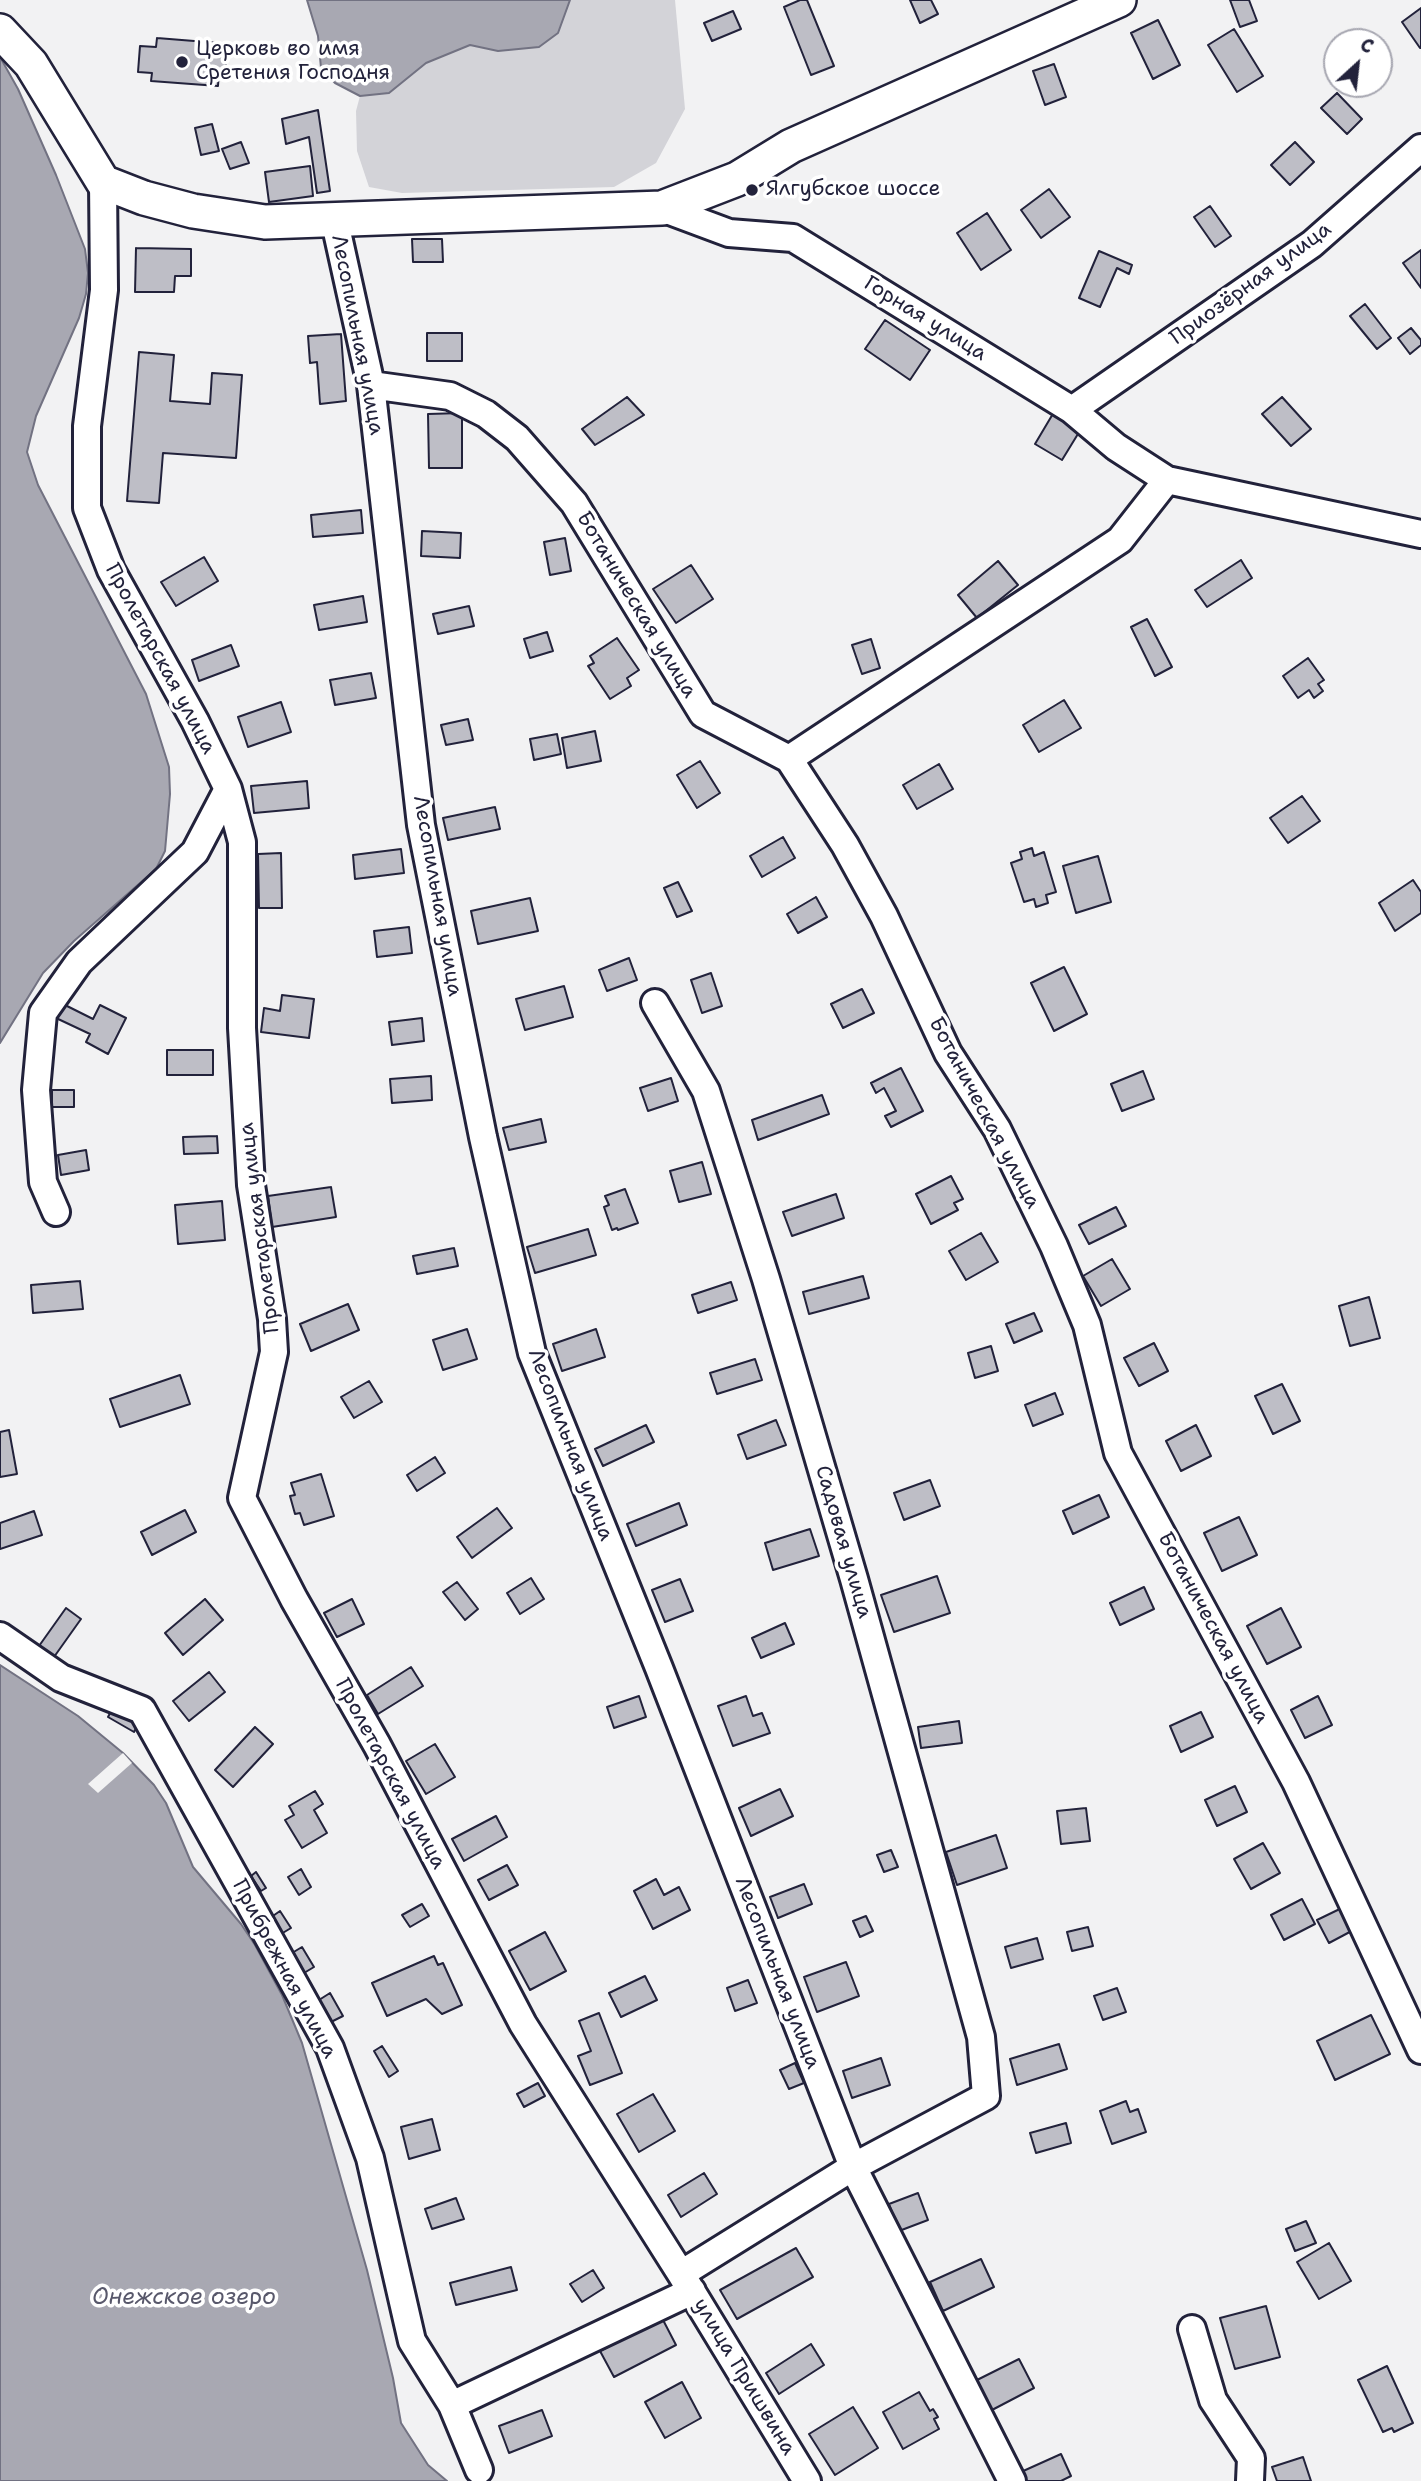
<!DOCTYPE html>
<meta charset="utf-8">
<style>
body{margin:0}
#map{position:relative;width:1421px;height:2481px;overflow:hidden;background:#f2f2f3;font-family:"Shantell Sans",sans-serif}
canvas{display:block}
.north{position:absolute;left:1323px;top:28px;width:70px;height:70px;box-sizing:border-box;background:#fff;border:2px solid #a7a7b1;border-radius:50%;rotate:27deg;font-size:19px;font-weight:700;line-height:28px;text-align:center;color:#22223b}
.north::after{content:'';display:block;margin:auto;width:24px;height:32px;background:#22223b;clip-path:polygon(50% 0,100% 100%,50% 72%,0 100%)}
</style>
<div id="map">
<canvas width="1421" height="2481"></canvas>
<div class="north">С</div>
</div>
<script>
const c = document.querySelector('canvas').getContext('2d');
c.lineJoin = 'round';
function fillPath(path, color) { c.fillStyle = color; c.fill(path, 'evenodd'); }
const shape = rows => new Path2D(rows.map(r => 'M' + r).join(''));
function trace(path, color, width, dash) { c.strokeStyle = color; c.lineWidth = width; c.lineCap = dash ? 'butt' : 'round'; c.setLineDash(dash || []); c.stroke(path); }
function label(font, color, halo, rows, align = 'center') {
  c.font = font + ' "Shantell Sans",sans-serif'; c.lineWidth = 7; c.setLineDash([]); c.textBaseline = 'middle'; c.strokeStyle = halo; c.fillStyle = color; for (const [text, x, y, turn = 0] of rows) {
    c.save(); c.translate(x, y); c.rotate((+turn || 0) * Math.PI / 180); c.textAlign = isNaN(turn) ? turn : align; if (halo) c.strokeText(text, 0, 0); c.fillText(text, 0, 0); c.restore();
  }
}
fillPath(shape([
 [570,0,675,0,685,109,656,163,614,187,402,193,369,187,357,151,356,111,360,96,389,93,426,63,470,45,498,51,558,32]
]), '#d3d3d8');
const water = shape([
 [307,0,570,0,558,33,539,47,498,51,470,45,426,63,389,93,360,96,335,83,321,68,318,36,307,0],
 [0,57,18,89,56,175,85,249,88,273,86,294,79,318,36,416,27,452,38,485,146,694,169,767,170,794,165,851,156,869,74,941,43,973,0,1043,0,57],
 [0,1665,78,1716,123,1753,154,1785,166,1803,193,1867,241,1924,255,1945,282,1995,302,2043,367,2270,393,2378,401,2423,428,2465,447,2481,0,2481,0,1665]
]);
fillPath(water, '#a8a8b2');
trace(water, '#727282', 2);
fillPath(shape([
 [123,1753,132,1763,98,1793,88,1784]
]), '#f2f2f3');
const building = shape([
 [800,0,807,0,834,66,811,75,784,7,800,0],
 [910,0,931,0,938,14,920,23,910,0],
 [1230,0,1249,0,1257,21,1240,27,1230,0],
 [1421,8,1421,48,1420,48,1402,22,1421,8],
 [733,11,741,29,712,41,704,23,733,11],
 [1158,20,1180,65,1153,79,1131,33,1158,20],
 [1234,29,1263,76,1237,92,1208,45,1234,29],
 [157,38,219,43,218,52,227,53,225,72,219,71,218,86,151,81,152,73,138,72,140,46,156,47,157,38],
 [1054,64,1066,97,1045,105,1033,71,1054,64],
 [1337,93,1362,119,1347,134,1321,108,1337,93],
 [318,110,330,191,317,193,309,137,286,144,282,119,318,110],
 [212,124,219,151,201,155,195,128,212,124],
 [241,142,249,163,230,169,222,149,241,142],
 [1295,142,1314,162,1290,185,1271,165,1295,142],
 [310,166,313,196,269,202,265,172,310,166],
 [1049,189,1070,217,1041,238,1021,210,1049,189],
 [1210,206,1231,236,1215,247,1194,217,1210,206],
 [987,213,1011,250,981,270,957,233,987,213],
 [412,239,442,239,443,262,413,262,412,239],
 [136,248,191,249,191,276,175,276,174,292,135,292,136,248],
 [1421,250,1421,288,1403,263,1421,250],
 [1099,251,1132,265,1129,274,1117,268,1100,307,1079,298,1099,251],
 [1365,304,1391,338,1377,349,1350,316,1365,304],
 [885,320,930,350,910,380,865,349,885,320],
 [1411,328,1421,340,1421,345,1410,354,1398,338,1411,328],
 [427,333,462,333,462,361,427,361,427,333],
 [341,334,346,401,320,404,317,362,310,363,308,336,341,334],
 [139,352,174,355,170,401,210,404,212,373,242,375,236,458,163,453,159,503,127,501,139,352],
 [627,397,644,415,595,445,582,429,627,397],
 [1282,397,1311,429,1291,446,1262,414,1282,397],
 [1054,412,1081,429,1062,460,1035,444,1054,412],
 [462,413,462,468,429,468,428,414,462,413],
 [361,510,363,533,313,537,311,515,361,510],
 [422,531,461,533,460,558,421,556,422,531],
 [565,538,571,571,550,575,544,542,565,538],
 [204,557,218,581,176,606,161,582,204,557],
 [1241,560,1252,578,1207,607,1195,590,1241,560],
 [998,561,1018,585,977,618,958,595,998,561],
 [691,565,713,599,676,623,653,589,691,565],
 [363,596,367,622,319,630,314,605,363,596],
 [469,606,474,626,438,634,433,614,469,606],
 [1147,619,1172,667,1155,676,1131,627,1147,619],
 [547,632,553,651,530,658,524,639,547,632],
 [617,638,639,670,627,678,631,686,610,699,588,666,594,663,590,656,617,638],
 [871,639,880,668,862,674,852,645,871,639],
 [231,645,239,666,199,681,192,660,231,645],
 [1308,658,1324,680,1318,684,1323,691,1314,698,1309,690,1298,698,1283,676,1308,658],
 [371,673,376,698,335,705,330,680,371,673],
 [1064,700,1081,728,1039,752,1023,725,1064,700],
 [281,702,291,732,248,747,238,717,281,702],
 [468,719,473,740,446,745,441,725,468,719],
 [595,731,601,761,567,768,562,738,595,731],
 [557,734,561,754,534,760,530,739,557,734],
 [700,761,720,793,697,808,677,775,700,761],
 [939,764,953,789,917,809,903,785,939,764],
 [307,781,309,808,254,813,251,786,307,781],
 [1302,796,1320,821,1288,843,1270,818,1302,796],
 [495,807,500,829,448,840,443,818,495,807],
 [783,837,795,858,762,877,750,856,783,837],
 [1032,848,1034,856,1044,852,1056,892,1046,895,1048,903,1036,907,1034,899,1024,902,1011,863,1022,859,1020,852,1032,848],
 [401,849,404,873,355,879,353,855,401,849],
 [281,853,282,908,259,908,258,854,281,853],
 [1098,856,1111,902,1076,913,1063,866,1098,856],
 [1413,880,1421,892,1421,913,1395,931,1379,903,1413,880],
 [678,882,692,911,677,917,664,888,678,882],
 [816,897,827,917,798,933,787,914,816,897],
 [530,898,538,931,478,944,471,911,530,898],
 [409,927,412,953,377,957,374,931,409,927],
 [629,958,637,980,607,991,599,970,629,958],
 [1064,967,1087,1014,1054,1031,1031,983,1064,967],
 [711,973,722,1006,702,1013,691,980,711,973],
 [564,986,573,1017,525,1030,516,999,564,986],
 [862,989,874,1013,843,1028,831,1004,862,989],
 [282,995,314,999,309,1038,261,1032,264,1008,280,1011,282,995],
 [63,1004,93,1019,100,1005,126,1018,108,1054,86,1042,90,1034,56,1018,63,1004],
 [422,1018,424,1041,392,1045,389,1022,422,1018],
 [167,1050,213,1050,213,1075,167,1075,167,1050],
 [901,1068,923,1111,891,1127,885,1116,896,1111,884,1088,876,1093,871,1083,901,1068],
 [1143,1071,1154,1099,1122,1111,1111,1084,1143,1071],
 [431,1076,432,1100,392,1103,390,1079,431,1076],
 [671,1078,678,1101,648,1111,640,1088,671,1078],
 [52,1090,74,1090,74,1107,52,1107,52,1090],
 [822,1095,829,1114,758,1140,752,1120,822,1095],
 [541,1119,546,1142,509,1150,503,1128,541,1119],
 [217,1136,218,1153,184,1154,183,1137,217,1136],
 [86,1150,89,1170,61,1175,58,1155,86,1150],
 [702,1162,711,1194,679,1202,670,1171,702,1162],
 [951,1176,963,1199,954,1203,958,1210,931,1224,916,1194,951,1176],
 [331,1187,336,1217,272,1227,268,1196,331,1187],
 [625,1189,638,1223,618,1230,617,1228,612,1230,604,1207,609,1205,605,1196,625,1189],
 [836,1194,844,1218,792,1236,783,1212,836,1194],
 [222,1201,225,1240,178,1244,175,1205,222,1201],
 [1116,1207,1126,1226,1089,1244,1079,1225,1116,1207],
 [588,1229,596,1255,535,1273,527,1247,588,1229],
 [981,1233,998,1262,966,1280,949,1251,981,1233],
 [454,1248,458,1266,417,1274,413,1256,454,1248],
 [1112,1259,1130,1289,1101,1306,1083,1276,1112,1259],
 [863,1276,869,1298,809,1314,803,1292,863,1276],
 [80,1281,83,1309,33,1313,31,1285,80,1281],
 [731,1282,737,1300,698,1313,692,1295,731,1282],
 [1369,1297,1380,1338,1350,1346,1339,1306,1369,1297],
 [348,1304,359,1330,311,1351,300,1324,348,1304],
 [1034,1313,1042,1331,1014,1343,1006,1324,1034,1313],
 [467,1329,477,1359,443,1370,433,1340,467,1329],
 [596,1329,605,1357,562,1371,553,1344,596,1329],
 [1154,1343,1168,1371,1139,1386,1124,1358,1154,1343],
 [991,1346,998,1371,975,1378,968,1353,991,1346],
 [755,1359,762,1380,717,1394,710,1373,755,1359],
 [180,1375,190,1404,120,1427,110,1399,180,1375],
 [369,1381,382,1402,354,1418,341,1397,369,1381],
 [1282,1384,1300,1421,1273,1434,1255,1396,1282,1384],
 [1055,1393,1063,1414,1033,1426,1025,1405,1055,1393],
 [776,1420,786,1445,747,1459,738,1435,776,1420],
 [646,1425,654,1442,603,1466,595,1449,646,1425],
 [1196,1425,1211,1456,1181,1471,1166,1441,1196,1425],
 [9,1430,17,1474,0,1477,0,1432,9,1430],
 [435,1457,445,1473,417,1491,407,1475,435,1457],
 [321,1474,334,1516,304,1525,300,1513,295,1514,290,1496,295,1495,291,1483,321,1474],
 [930,1480,940,1506,904,1520,894,1493,930,1480],
 [1099,1495,1109,1517,1073,1534,1063,1511,1099,1495],
 [679,1503,687,1525,636,1546,627,1524,679,1503],
 [497,1508,512,1528,472,1558,457,1537,497,1508],
 [185,1510,196,1532,152,1555,141,1532,185,1510],
 [34,1511,42,1535,0,1549,0,1523,34,1511],
 [1239,1517,1257,1555,1222,1571,1204,1533,1239,1517],
 [810,1529,819,1556,773,1570,765,1543,810,1529],
 [937,1576,950,1613,894,1632,881,1595,937,1576],
 [531,1578,544,1599,520,1614,507,1593,531,1578],
 [680,1579,693,1611,665,1622,652,1590,680,1579],
 [457,1582,478,1609,465,1620,443,1592,457,1582],
 [1144,1587,1154,1609,1120,1625,1110,1603,1144,1587],
 [205,1599,223,1620,183,1655,165,1633,205,1599],
 [352,1599,364,1624,337,1637,324,1613,352,1599],
 [66,1608,81,1619,54,1657,39,1646,66,1608],
 [1281,1608,1301,1647,1267,1664,1247,1626,1281,1608],
 [785,1623,794,1644,761,1658,752,1638,785,1623],
 [411,1667,423,1686,378,1714,367,1695,411,1667],
 [209,1672,225,1692,189,1721,173,1701,209,1672],
 [639,1696,646,1717,614,1728,607,1707,639,1696],
 [746,1696,753,1716,762,1713,770,1733,733,1746,718,1706,746,1696],
 [1318,1696,1332,1725,1305,1738,1291,1710,1318,1696],
 [116,1702,142,1718,134,1732,108,1717,116,1702],
 [1201,1712,1213,1737,1181,1752,1170,1726,1201,1712],
 [959,1721,962,1743,921,1748,918,1727,959,1721],
 [255,1727,273,1744,233,1787,215,1770,255,1727],
 [435,1744,455,1777,426,1794,406,1761,435,1744],
 [1235,1786,1247,1812,1217,1826,1205,1800,1235,1786],
 [780,1789,793,1816,751,1836,739,1808,780,1789],
 [315,1791,323,1804,314,1810,327,1833,302,1848,285,1820,294,1815,289,1806,315,1791],
 [1086,1808,1090,1841,1061,1844,1057,1811,1086,1808],
 [496,1816,507,1837,464,1861,452,1839,496,1816],
 [996,1835,1007,1868,957,1885,946,1852,996,1835],
 [1263,1843,1280,1873,1251,1889,1234,1859,1263,1843],
 [891,1850,898,1867,884,1872,877,1855,891,1850],
 [507,1865,518,1885,489,1900,478,1880,507,1865],
 [301,1869,311,1887,299,1895,288,1877,301,1869],
 [256,1872,266,1888,261,1891,251,1876,256,1872],
 [656,1879,664,1895,679,1887,690,1910,653,1929,634,1891,656,1879],
 [804,1884,812,1904,778,1918,770,1897,804,1884],
 [1302,1899,1315,1924,1284,1940,1271,1915,1302,1899],
 [422,1904,429,1916,410,1927,402,1915,422,1904],
 [1350,1904,1361,1926,1329,1943,1317,1920,1350,1904],
 [280,1911,291,1928,281,1934,270,1918,280,1911],
 [866,1916,873,1931,860,1937,853,1921,866,1916],
 [1088,1927,1093,1946,1072,1951,1067,1932,1088,1927],
 [545,1932,566,1971,530,1990,509,1951,545,1932],
 [1037,1938,1043,1959,1011,1968,1005,1947,1037,1938],
 [302,1947,314,1967,304,1973,292,1953,302,1947],
 [434,1956,438,1965,443,1963,462,2005,442,2014,426,1999,387,2016,372,1983,434,1956],
 [846,1962,859,1996,817,2012,804,1977,846,1962],
 [645,1976,657,2000,621,2017,609,1993,645,1976],
 [748,1980,757,2003,735,2011,727,1988,748,1980],
 [1117,1988,1126,2012,1103,2020,1094,1996,1117,1988],
 [330,1993,343,2016,331,2022,319,2000,330,1993],
 [599,2013,622,2073,590,2085,578,2056,591,2051,579,2021,599,2013],
 [1371,2015,1390,2054,1335,2080,1317,2041,1371,2015],
 [1059,2044,1067,2069,1017,2085,1010,2059,1059,2044],
 [382,2046,398,2071,389,2077,374,2051,382,2046],
 [881,2058,890,2085,852,2098,843,2071,881,2058],
 [795,2063,804,2083,789,2089,780,2070,795,2063],
 [538,2083,545,2096,524,2107,517,2094,538,2083],
 [653,2094,675,2131,639,2152,617,2114,653,2094],
 [1126,2101,1130,2112,1138,2109,1146,2132,1112,2144,1100,2111,1126,2101],
 [432,2119,440,2150,409,2159,401,2127,432,2119],
 [1066,2123,1071,2143,1036,2153,1030,2133,1066,2123],
 [704,2173,717,2194,681,2217,668,2195,704,2173],
 [918,2193,928,2220,899,2231,889,2204,918,2193],
 [456,2198,464,2219,432,2229,425,2209,456,2198],
 [1306,2221,1316,2243,1295,2251,1286,2229,1306,2221],
 [1329,2243,1351,2281,1319,2299,1297,2262,1329,2243],
 [796,2248,813,2277,737,2319,720,2290,796,2248],
 [981,2259,994,2287,943,2311,930,2282,981,2259],
 [511,2267,517,2290,456,2305,450,2283,511,2267],
 [593,2270,604,2288,582,2302,570,2284,593,2270],
 [1266,2306,1280,2357,1235,2369,1220,2318,1266,2306],
 [662,2318,676,2345,614,2377,600,2351,662,2318],
 [811,2344,824,2365,779,2394,766,2373,811,2344],
 [1019,2359,1034,2388,992,2410,977,2380,1019,2359],
 [1387,2366,1413,2423,1394,2432,1392,2428,1383,2432,1358,2380,1387,2366],
 [682,2382,701,2418,665,2438,645,2402,682,2382],
 [919,2392,930,2411,933,2409,938,2417,934,2419,939,2429,903,2449,883,2412,919,2392],
 [853,2407,878,2448,835,2475,809,2434,853,2407],
 [542,2410,552,2436,509,2453,499,2426,542,2410],
 [1061,2454,1071,2476,1061,2481,1025,2481,1021,2472,1061,2454],
 [1303,2457,1311,2481,1277,2481,1272,2467,1303,2457]
]);
fillPath(building, '#bebec6');
trace(building, '#22223b', 2);
const minor = shape([
 [103,182,104,290,87,426,87,508,111,570,195,721,228,789,242,842,242,1028,251,1185,272,1319,274,1352,242,1498,294,1599,377,1745,523,2024,681,2274,807,2481],
 [662,208,729,233,793,238,1072,410,1116,447,1167,480,1421,534],
 [334,218,371,385,421,825,483,1137,532,1353,659,1668,853,2167,1012,2481],
 [371,385,450,396,486,414,517,438,574,503,703,714,789,759,845,845,884,916,948,1053,997,1129,1054,1246,1087,1325,1118,1453,1296,1782,1421,2050],
 [1072,410,1312,244,1421,148],
 [789,759,1120,540,1167,480],
 [655,1003,706,1091,766,1279,854,1579,981,2037,986,2096,853,2167,681,2274],
 [56,1212,43,1182,36,1090,43,1013,79,962,195,852,228,789],
 [0,1636,61,1678,142,1710,330,2048,370,2158,412,2341,452,2405,479,2470],
 [1192,2329,1213,2400,1251,2458,1250,2481],
 [452,2405,692,2291]
]);
const tertiary = shape([
 [0,31,31,64,103,182,144,198,193,211,265,222,662,208,737,179,791,146,1119,0]
]);
trace(minor, '#22223b', 32);
trace(tertiary, '#22223b', 38);
trace(minor, '#fff', 26);
trace(tertiary, '#fff', 33);
for (const [x, y, r, color] of [
 [182,62,7,"#22223b"],
 [752,190,7,"#22223b"]
]) { const dot = new Path2D(); dot.arc(x, y, r, 0, 2 * Math.PI); c.fillStyle = color; c.fill(dot); trace(dot, '#fff', 2.5); }
label('21px', '#22223b', '#fff', [
 ["Церковь во имя",196,50],
 ["Сретения Господня",196,74],
 ["Ялгубское шоссе",766,190]
], 'left');
label('21px', '#22223b', '#fff', [
 ["Приозёрная улица",1251,284,-36],
 ["Горная улица",925,319,32],
 ["Лесопильная улица",357,335,79],
 ["Ботаническая улица",636,605,59],
 ["Пролетарская улица",160,659,62],
 ["Лесопильная улица",437,896,80],
 ["Ботаническая улица",984,1113,62],
 ["Пролетарская улица",260,1228,-97],
 ["Лесопильная улица",570,1445,69],
 ["Садовая улица",843,1542,74],
 ["Ботаническая улица",1213,1628,62],
 ["Пролетарская улица",390,1774,62],
 ["Прибрежная улица",284,1969,62],
 ["Лесопильная улица",777,1973,69],
 ["улица Пришвина",744,2377,59]
]);
label('italic 23px', '#58586b', '#fff', [
 ["Онежское озеро",184,2298]
]);
</script>
